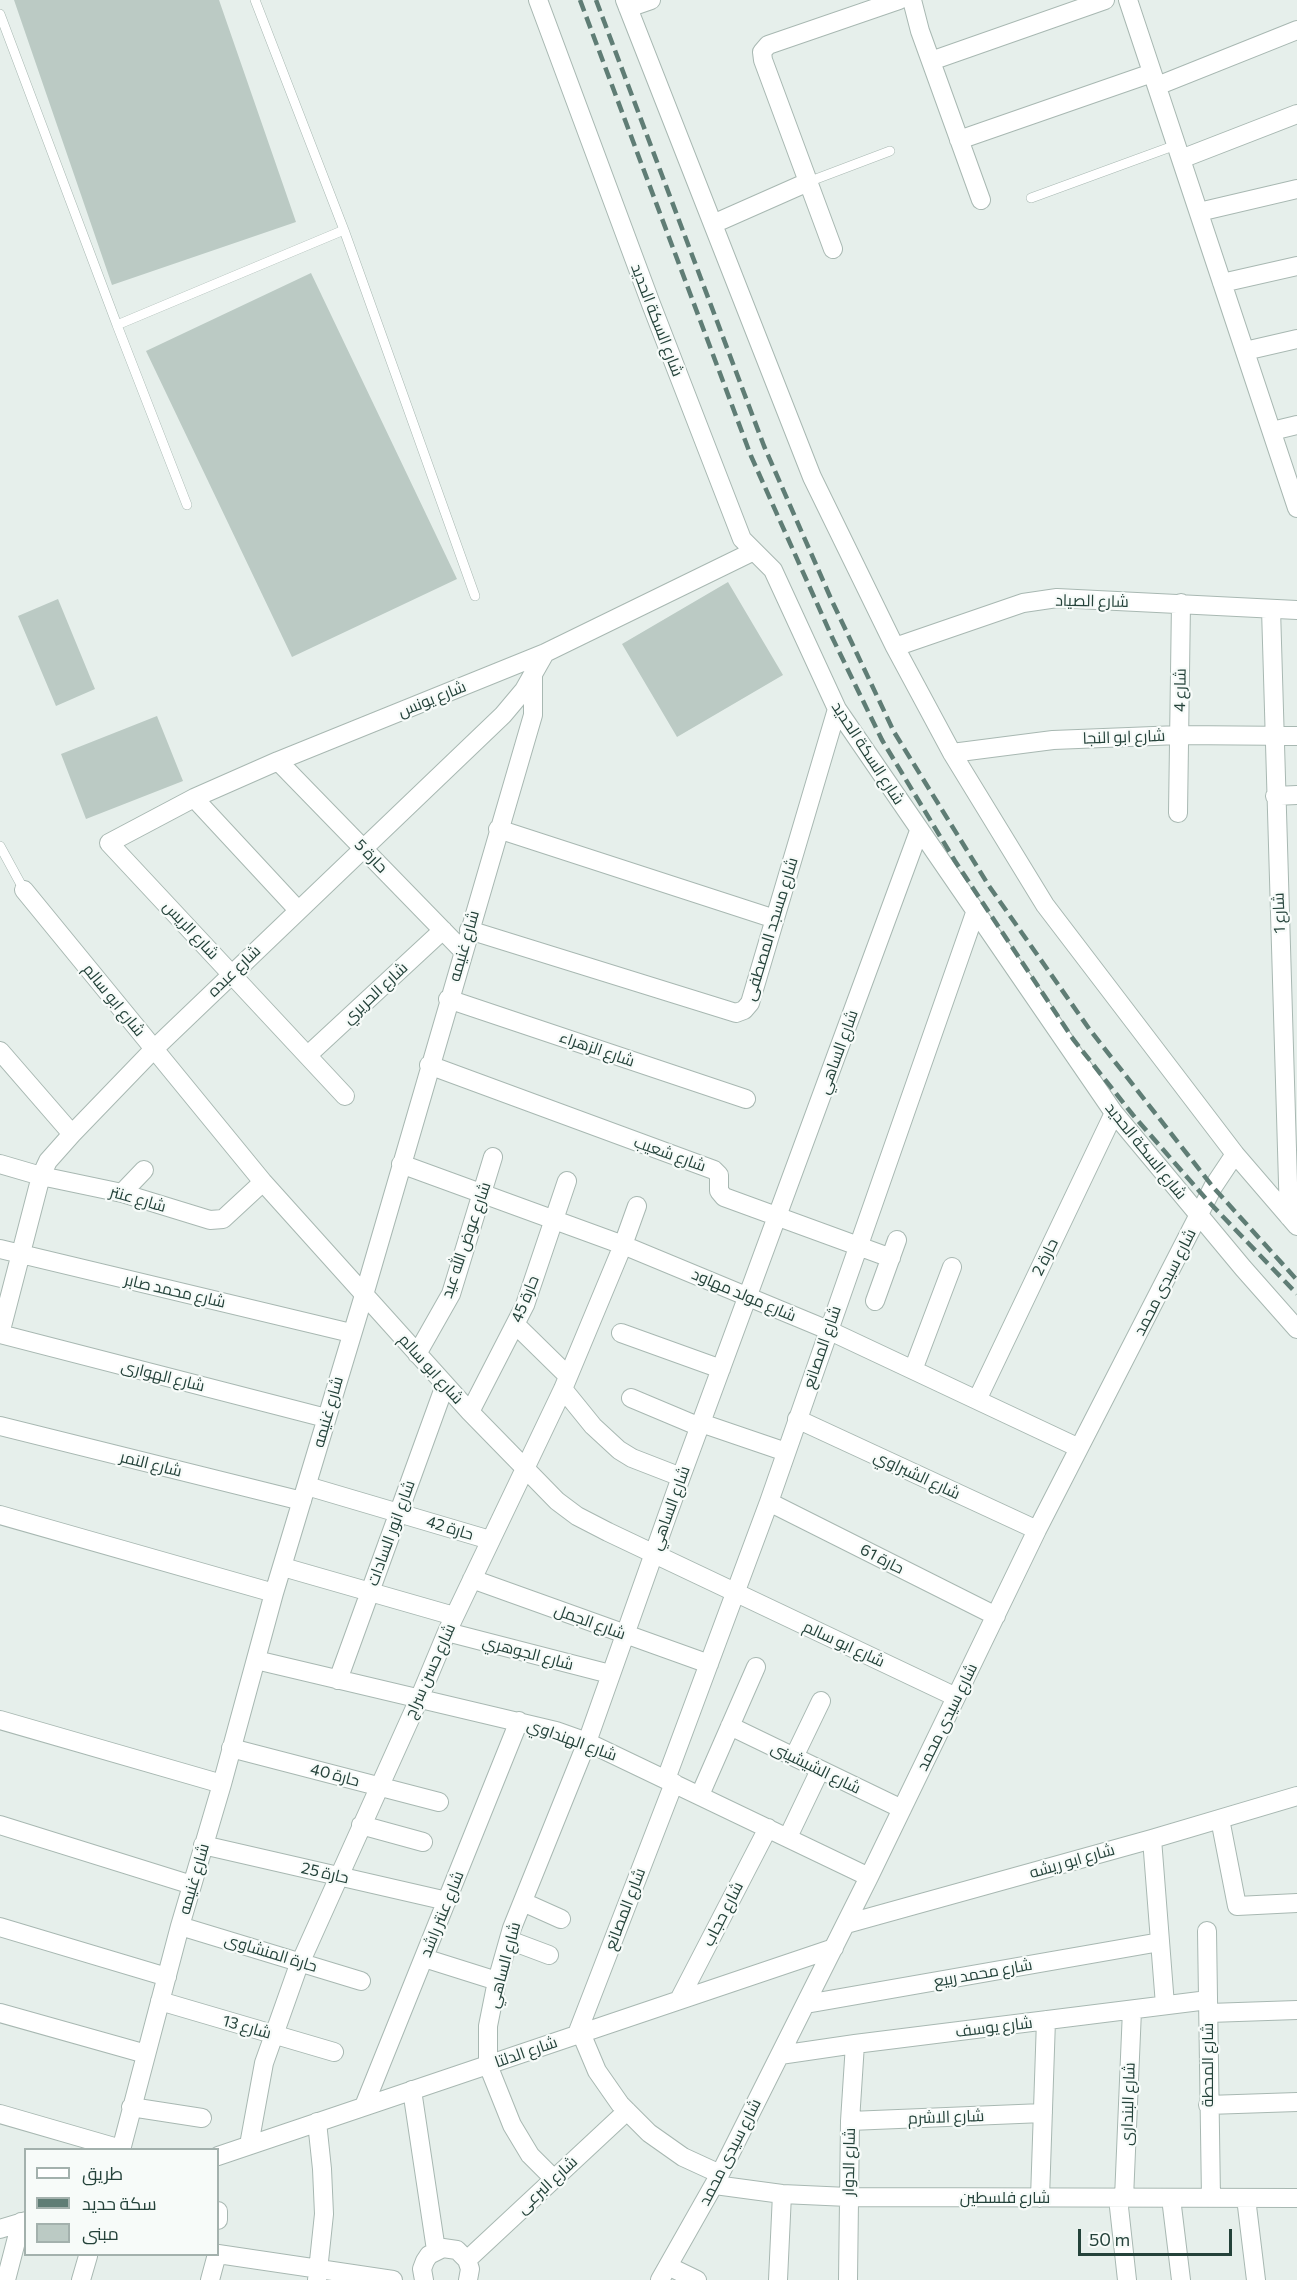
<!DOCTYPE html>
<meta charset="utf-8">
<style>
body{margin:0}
#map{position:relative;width:1297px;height:2280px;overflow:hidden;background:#e6efeb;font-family:Commissioner,Cairo,sans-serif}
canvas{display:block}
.legend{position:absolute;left:24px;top:2148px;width:195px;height:108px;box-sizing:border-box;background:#f7fbf9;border:2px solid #a3b1ad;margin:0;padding:8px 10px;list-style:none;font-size:18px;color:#24423a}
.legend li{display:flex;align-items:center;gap:12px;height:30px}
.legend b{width:30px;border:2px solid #a3b1ad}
.scale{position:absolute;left:1078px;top:2229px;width:154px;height:27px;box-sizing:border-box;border:3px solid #24423a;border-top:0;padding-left:8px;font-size:18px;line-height:21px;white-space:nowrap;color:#24423a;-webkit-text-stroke:4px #f7fbf9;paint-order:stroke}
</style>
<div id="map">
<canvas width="1297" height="2280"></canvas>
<ul class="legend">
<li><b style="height:8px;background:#fff"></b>طريق</li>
<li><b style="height:8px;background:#5f7d75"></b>سكة حديد</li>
<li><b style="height:16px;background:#bbcac4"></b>مبنى</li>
</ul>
<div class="scale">50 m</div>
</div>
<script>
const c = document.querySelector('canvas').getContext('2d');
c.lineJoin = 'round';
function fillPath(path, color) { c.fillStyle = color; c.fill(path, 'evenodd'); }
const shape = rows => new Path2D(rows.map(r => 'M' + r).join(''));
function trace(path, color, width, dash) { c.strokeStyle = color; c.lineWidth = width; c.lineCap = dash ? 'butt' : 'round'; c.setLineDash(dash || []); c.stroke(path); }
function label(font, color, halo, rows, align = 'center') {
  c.font = font + ' Commissioner,Cairo,sans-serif'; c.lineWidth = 4.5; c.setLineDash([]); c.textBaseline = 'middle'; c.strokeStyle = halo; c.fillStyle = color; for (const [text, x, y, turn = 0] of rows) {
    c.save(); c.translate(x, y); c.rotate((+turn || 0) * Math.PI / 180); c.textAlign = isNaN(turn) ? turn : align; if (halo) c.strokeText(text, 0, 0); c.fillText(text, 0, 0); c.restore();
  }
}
fillPath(shape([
 [14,0,219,0,296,222,112,285],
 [311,273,457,579,292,657,146,351],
 [728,582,783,675,677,737,622,644],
 [58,599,95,689,56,706,18,616],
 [157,716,183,781,86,819,61,754]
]), '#bbcac4');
const lane = shape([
 [255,0,344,230,475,596],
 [0,14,117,325],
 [808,182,890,151],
 [1031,198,1176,145],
 [187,505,117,325,344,230],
 [0,846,24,890]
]);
const street = shape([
 [538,0,651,304,742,539,773,570,837,709,1114,1113,1243,1268,1297,1329],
 [625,0,812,477,895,647,952,753,1045,905,1235,1154,1297,1226],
 [912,0,920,31,981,200],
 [1128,0,1297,508],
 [628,8,651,0],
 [931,61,1105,0],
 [1157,86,1297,30],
 [959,140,1152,73],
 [1181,159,1297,114],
 [1199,212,1297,189],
 [713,224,808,182],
 [833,249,763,60,762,52,768,45,899,0],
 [1222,283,1297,266],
 [1245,351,1297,339],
 [1272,431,1297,425],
 [1271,609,1289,1217],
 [895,647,1023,603,1057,598,1297,610],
 [952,753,1053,740,1179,735,1297,736],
 [278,761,463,951],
 [1275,796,1297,795],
 [194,798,298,910],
 [1178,813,1181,603],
 [498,829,775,919],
 [24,890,263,1182,470,1412,557,1501,577,1516,608,1532,956,1697],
 [469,930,736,1013,744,1010,750,1003,837,709],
 [448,999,746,1099],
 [0,1051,72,1134],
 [308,1055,443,930],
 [429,1065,714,1170,719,1175,719,1191,724,1197,891,1258],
 [345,1096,109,843,194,798,278,761,545,653,752,552],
 [0,1164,41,1176,122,1193,210,1220,223,1219,263,1182],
 [401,1164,623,1245,828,1330,1079,1448],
 [122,1193,144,1170],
 [0,1249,351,1333],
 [875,1301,897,1240],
 [516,1325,568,1376],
 [621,1333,721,1369],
 [417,1354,451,1294,493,1157],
 [913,1370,952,1267],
 [563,1389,593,1426,619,1450,632,1458,681,1477],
 [631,1398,700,1427],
 [977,1400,1114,1113],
 [470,1412,525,1305,567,1181],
 [326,1418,0,1334,41,1176,48,1161,72,1134,154,1049,503,715,524,690,545,653],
 [797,1419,1037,1530],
 [701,1423,786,1452],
 [0,1426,302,1501],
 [307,1486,490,1540],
 [769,1502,996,1616],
 [0,1515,274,1593],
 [283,1567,454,1616],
 [472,1579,709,1664],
 [447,1632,610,1674],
 [256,1660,556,1731,587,1742,869,1877],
 [338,1680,445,1385],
 [0,1720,222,1784],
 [730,1726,902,1809],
 [231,1748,439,1802],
 [794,1757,821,1701],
 [666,1779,769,1502,975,913],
 [700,1795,756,1667],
 [1220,1819,1237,1906,1297,1903],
 [0,1825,192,1885],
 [361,1825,423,1842],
 [788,1837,820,1770],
 [1152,1839,1165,2005],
 [203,1845,447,1901],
 [523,1902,561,1919],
 [846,1924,1152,1839,1297,1796],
 [180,1926,361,1981],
 [0,1927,167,1977],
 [1207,1931,1211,2198],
 [509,1940,549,1955],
 [424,1958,497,1981],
 [679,2000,768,1828],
 [160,2001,334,2052],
 [806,2004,1160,1942],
 [0,2013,146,2054],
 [1209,2013,1297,2010],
 [581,2033,597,2071,620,2104,649,2133,683,2157,720,2174],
 [577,2034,674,1783],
 [780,2055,855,2044,1208,2000],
 [412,2090,436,2250],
 [1208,2105,1297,2102],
 [364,2106,519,1721],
 [131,2107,202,2118],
 [0,2114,121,2149],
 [850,2121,1043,2113],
 [317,2122,322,2169,324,2214,317,2280],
 [249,2145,264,2063,297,1970,419,1699,447,1632,563,1389,623,1245,637,1206],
 [121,2150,180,1926,222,1784,274,1593,364,1295,533,715,533,675],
 [218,2156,834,1948],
 [554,2179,530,2155,512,2125,488,2065,488,2026,497,1981,512,1928,587,1742,681,1477,919,831],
 [715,2185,782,2194,848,2197,1297,2198],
 [1040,2198,1046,2020],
 [1118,2198,1127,2280],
 [1124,2198,1132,2010],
 [1171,2198,1181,2280],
 [1246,2198,1256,2280],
 [218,2211,218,2220],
 [0,2229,26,2221],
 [218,2254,393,2280],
 [467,2260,627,2111],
 [668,2266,697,2280],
 [6,2280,21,2222],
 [81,2280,88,2256],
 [210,2280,217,2254],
 [424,2280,422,2269,425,2261,429,2255,443,2248,457,2250,467,2260,470,2269,468,2280],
 [660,2280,720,2174,869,1877,1037,1530,1213,1187,1235,1154],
 [778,2280,782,2194],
 [848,2280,850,2121,855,2044]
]);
trace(lane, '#a8b8b2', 10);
trace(street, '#a8b8b2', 20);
trace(lane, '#fff', 9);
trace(street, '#fff', 18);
trace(shape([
 [580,0,751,456,832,637,882,740,955,861,1073,1039,1133,1115,1207,1200,1297,1294],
 [596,0,764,446,832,601,894,732,989,886,1090,1030,1213,1187,1297,1280]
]), '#5f7d75', 4.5, [12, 6]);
label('16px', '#24423a', '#f7fbf9', [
 ["شارع السكة الحديد",657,320,69],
 ["شارع الصياد",1092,601,1],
 ["شارع 4",1180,690,-89],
 ["شارع يونس",432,699,-22],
 ["شارع ابو النجا",1124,737,-2],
 ["شارع السكة الحديد",868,753,57],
 ["حارة 5",371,856,46],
 ["شارع 1",1279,913,-92],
 ["شارع مسجد المصطفى",771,929,-73],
 ["شارع الريس",191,930,47],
 ["شارع غنيمه",464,946,-74],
 ["شارع عبده",234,971,-44],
 ["شارع الحريري",375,993,-43],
 ["شارع ابو سالم",114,1000,51],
 ["شارع الزهراء",597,1049,19],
 ["شارع الساهي",838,1052,-70],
 ["شارع السكة الحديد",1146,1151,51],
 ["شارع شعيب",670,1154,20],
 ["شارع عنتر",138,1199,16],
 ["شارع عوض الله عيد",466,1240,-71],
 ["حارة 2",1045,1257,-64],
 ["شارع سيدى محمد",1165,1282,-63],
 ["شارع محمد صابر",175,1291,13],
 ["شارع مولد مهاود",744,1295,23],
 ["حارة 45",525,1299,-68],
 ["شارع المصانع",822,1347,-71],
 ["شارع ابو سالم",431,1369,48],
 ["شارع الهوارى",163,1376,14],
 ["شارع غنيمه",328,1412,-74],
 ["شارع النمر",151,1464,14],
 ["شارع الشبراوي",917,1475,25],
 ["شارع الساهي",670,1508,-70],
 ["حارة 42",450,1528,17],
 ["شارع انور السادات",391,1533,-70],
 ["حارة 61",882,1559,27],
 ["شارع الجمل",590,1622,20],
 ["شارع ابو سالم",844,1644,25],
 ["شارع الجوهري",528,1653,15],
 ["شارع حسن سراج",430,1671,-66],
 ["شارع سيدى محمد",947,1717,-64],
 ["شارع الهنداوي",572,1740,20],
 ["شارع الشيشينى",816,1768,26],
 ["حارة 40",335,1775,15],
 ["شارع ابو ريشه",1072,1861,-16],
 ["حارة 25",325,1873,13],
 ["شارع غنيمه",194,1879,-74],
 ["شارع المصانع",625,1909,-69],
 ["شارع عنتر راشد",442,1914,-68],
 ["شارع حجاب",723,1914,-63],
 ["حارة المنشاوى",271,1953,17],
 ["شارع الساهي",504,1965,-75],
 ["شارع محمد ربيع",983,1973,-10],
 ["شارع 13",247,2027,16],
 ["شارع يوسف",994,2027,-7],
 ["شارع الدلتا",526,2052,-19],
 ["شارع المحطة",1208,2065,-90],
 ["شارع البندارى",1128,2104,-88],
 ["شارع الاشرم",946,2117,-2],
 ["شارع سيدى محمد",730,2152,-63],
 ["شارع الدوار",849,2162,-89],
 ["شارع البرعى",547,2185,-43],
 ["شارع فلسطين",1005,2198]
]);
</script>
